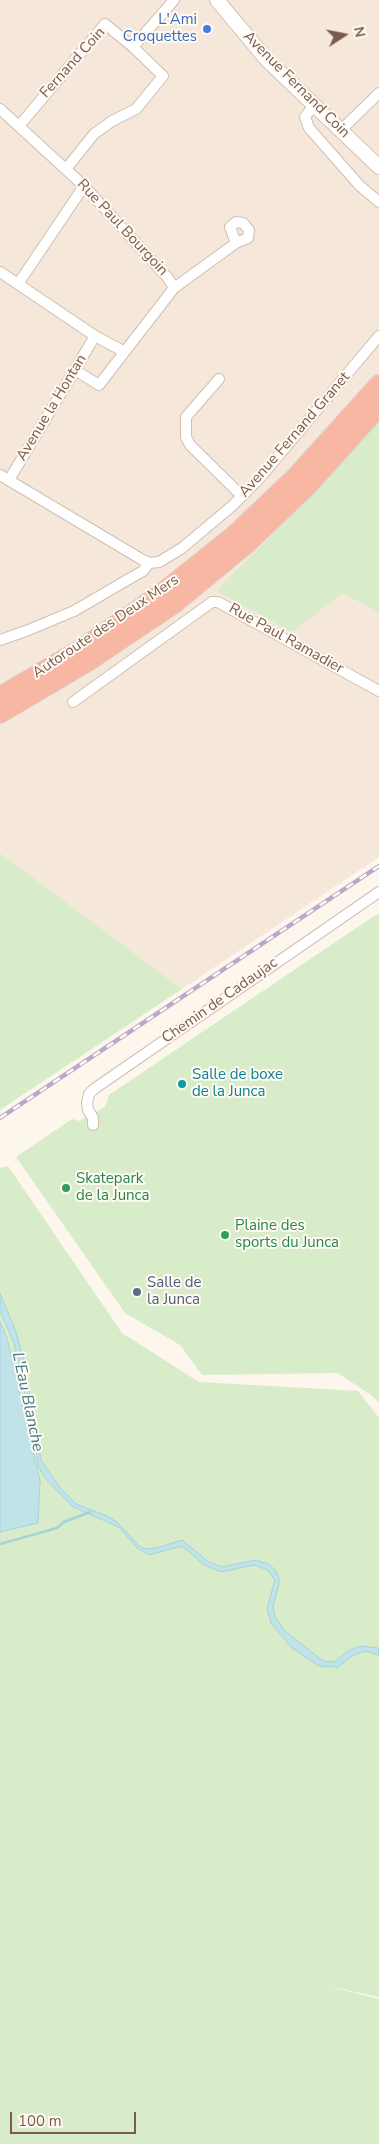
<!DOCTYPE html>
<style>
body{margin:0}
#map{position:relative;width:379px;height:2144px;overflow:hidden;background:#fdf6ec;font-family:"Nunito Sans",sans-serif}
canvas{display:block}
.north{position:absolute;left:319px;top:10px;width:50px;height:50px;-webkit-text-stroke:4px #fffaf3;paint-order:stroke;rotate:79deg;font-size:14px;font-weight:700;line-height:20px;text-align:center;color:#7a5c4d}
.north::after{content:'';display:block;margin:auto;width:18px;height:22px;background:#7a5c4d;clip-path:polygon(50% 0,100% 100%,50% 72%,0 100%)}
.scale{position:absolute;left:10px;top:2112px;width:126px;height:22px;box-sizing:border-box;border:2px solid #7a5c4d;border-top:0;padding-left:6px;font-size:15px;line-height:18px;white-space:nowrap;color:#7a5c4d;-webkit-text-stroke:4px #fffaf3;paint-order:stroke}
</style>
<div id="map">
<canvas width="379" height="2144"></canvas>
<div class="north">N</div>
<div class="scale">100 m</div>
</div>
<script>
const c = document.querySelector('canvas').getContext('2d');
c.lineJoin = 'round';
function fillPath(path, color) { c.fillStyle = color; c.fill(path, 'evenodd'); }
const shape = rows => new Path2D(rows.map(r => 'M' + r).join(''));
function trace(path, color, width, dash) { c.strokeStyle = color; c.lineWidth = width; c.lineCap = dash ? 'butt' : 'round'; c.setLineDash(dash || []); c.stroke(path); }
function label(font, color, halo, rows, align = 'center') {
  c.font = font + ' "Nunito Sans",sans-serif'; c.lineWidth = 4; c.setLineDash([]); c.textBaseline = 'middle'; c.strokeStyle = halo; c.fillStyle = color; for (const [text, x, y, turn = 0] of rows) {
    c.save(); c.translate(x, y); c.rotate((+turn || 0) * Math.PI / 180); c.textAlign = isNaN(turn) ? turn : align; if (halo) c.strokeText(text, 0, 0); c.fillText(text, 0, 0); c.restore();
  }
}
fillPath(shape([
 [0,0,379,0,379,857,182,989,0,853]
]), '#f5e8da');
fillPath(shape([
 [379,421,379,612,342,593,292,632,216,591,323,484],
 [0,853,182,989,0,1110],
 [379,915,379,1403,371,1395,338,1373,202,1375,180,1345,125,1313,16,1157,69,1121,73,1119,79,1121,105,1107,109,1095,374,916],
 [8,1166,122,1333,199,1382,358,1391,379,1418,379,1997,323,1985,379,1999,379,2144,0,2144,0,1532,38,1523,40,1481,7,1338,0,1322,0,1168]
]), '#d8ecc9');
const water = shape([
 [0,1294,15,1329,24,1360,41,1460,61,1489,76,1504,107,1516,117,1522,138,1545,145,1549,157,1548,182,1540,209,1562,222,1567,255,1560,269,1564,276,1571,279,1578,279,1584,273,1607,275,1617,284,1630,323,1661,334,1662,348,1651,360,1646,378,1648,379,1655,365,1651,352,1656,338,1667,319,1666,292,1648,271,1623,267,1608,275,1580,268,1570,254,1565,221,1572,204,1565,182,1546,149,1555,137,1548,119,1527,73,1507,46,1479,39,1468,29,1411,14,1343,0,1311,0,1294],
 [0,1322,7,1338,40,1481,38,1523,0,1532,0,1322]
]);
fillPath(water, '#bfe3e8');
trace(water, '#a5d3da', 1);
trace(shape([
 [0,1544,57,1528,64,1522,90,1512]
]), '#a5d3da', 2.5);
const street = shape([
 [133,47,174,0],
 [314,105,305,117,309,128,360,186,379,202],
 [0,109,84,186,168,278,174,288,99,385,75,370],
 [19,126,105,24,133,47,163,76,136,109,112,121,94,134,66,169],
 [341,130,379,93],
 [0,272,95,336,123,351],
 [18,284,84,186],
 [174,288,236,243,248,238,249,230,243,223,236,222,230,227,236,243],
 [219,379,186,417,186,437,190,445,242,496],
 [0,475,141,559,149,563,159,562,182,548,232,506,259,479,379,336],
 [9,480,95,336],
 [0,640,26,631,74,611,129,579,143,571,149,563],
 [73,702,212,602,218,602,379,691],
 [93,1125,93,1118,88,1110,87,1103,89,1094,94,1089,379,892]
]);
const secondary = shape([
 [217,0,267,60,379,167]
]);
const highway = shape([
 [0,696,77,651,160,594,235,534,295,477,379,384],
 [0,714,88,662,173,605,246,545,309,485,379,407]
]);
trace(street, '#d1beb0', 12);
trace(secondary, '#d6c0b0', 16);
trace(highway, '#dad1cd', 20);
trace(street, '#fff', 10);
trace(secondary, '#fff', 14);
trace(highway, '#f7b7a3', 18);
const rail = shape([
 [0,1118,379,866]
]);
trace(rail, '#b9a8c9', 4.5);
trace(rail, '#fffaf3', 2.5, [8]);
for (const [x, y, r, color] of [
 [207,29,5,"#3f7fe0"],
 [182,1084,5,"#0f9aa8"],
 [66,1188,5,"#2e9e5b"],
 [225,1235,5,"#2e9e5b"],
 [137,1292,5,"#5c6f8a"]
]) { const dot = new Path2D(); dot.arc(x, y, r, 0, 2 * Math.PI); c.fillStyle = color; c.fill(dot); trace(dot, '#fffaf3', 2); }
label('15px', '#366cbe', '#fffaf3', [
 ["L'Ami",197,20],
 ["Croquettes",197,37]
], 'right');
label('15px', '#7a5c4d', '#fffaf3', [
 ["Fernand Coin",73,63,-48],
 ["Avenue Fernand Coin",296,85,45],
 ["Rue Paul Bourgoin",122,228,47],
 ["Avenue la Hontan",52,408,-59],
 ["Avenue Fernand Granet",295,435,-49],
 ["Autoroute des Deux Mers",106,627,-34],
 ["Rue Paul Ramadier",286,639,29],
 ["Chemin de Cadaujac",220,1001,-35]
]);
label('15px', '#0d838f', '#fffaf3', [
 ["Salle de boxe",192,1075],
 ["de la Junca",192,1092]
], 'left');
label('15px', '#27864d', '#fffaf3', [
 ["Skatepark",76,1179],
 ["de la Junca",76,1196],
 ["Plaine des",235,1226],
 ["sports du Junca",235,1243]
], 'left');
label('15px', '#4e5e75', '#fffaf3', [
 ["Salle de",147,1283],
 ["la Junca",147,1300]
], 'left');
label('italic 16px', '#437c86', '#fffaf3', [
 ["L'Eau Blanche",27,1402,78]
]);
</script>
